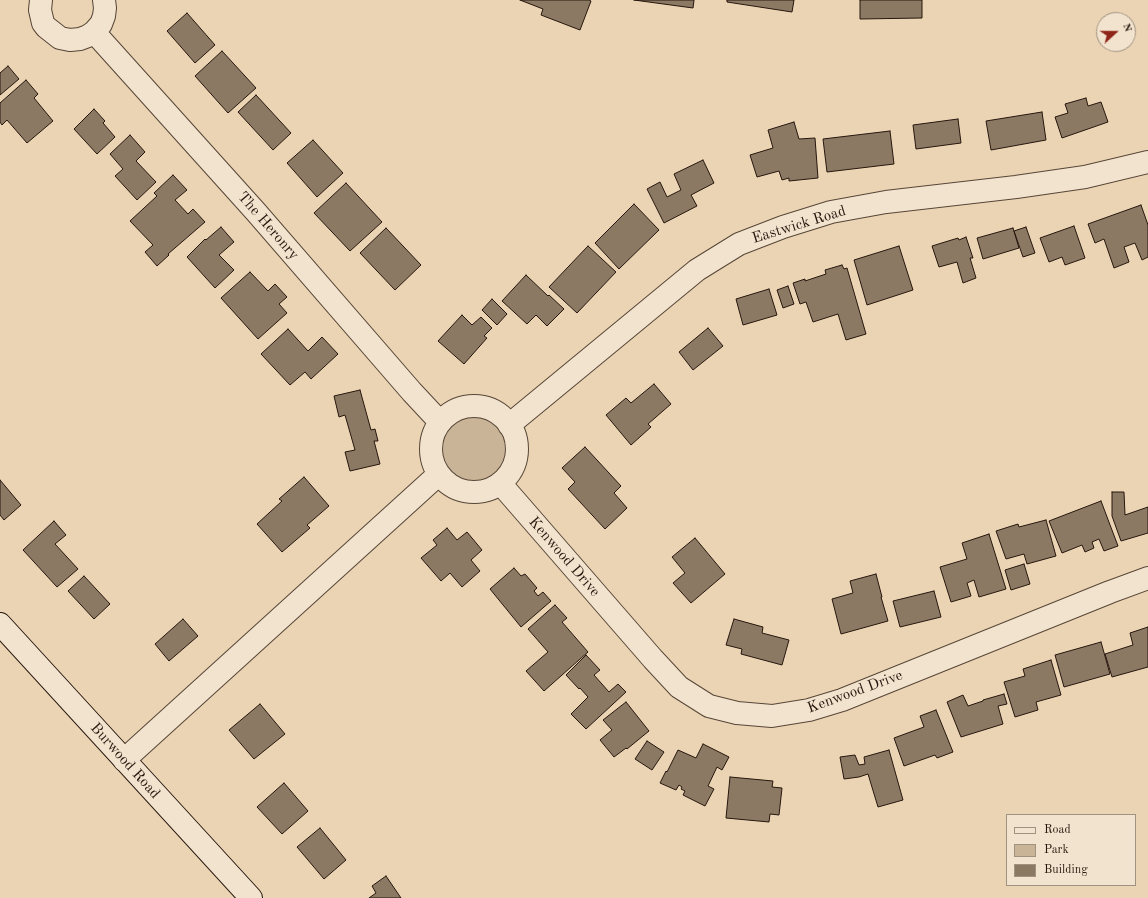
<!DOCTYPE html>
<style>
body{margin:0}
#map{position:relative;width:1148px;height:898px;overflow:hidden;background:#ebd4b4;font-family:"Old Standard TT",serif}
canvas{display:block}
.legend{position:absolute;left:1006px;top:814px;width:130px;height:72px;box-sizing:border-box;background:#f2e3ce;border:1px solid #a09181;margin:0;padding:5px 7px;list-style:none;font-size:12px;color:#26160d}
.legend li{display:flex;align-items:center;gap:8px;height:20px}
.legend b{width:20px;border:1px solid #a09181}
.north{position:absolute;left:1096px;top:12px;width:40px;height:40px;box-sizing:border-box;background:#f2e3ce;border:1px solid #a09181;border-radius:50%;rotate:69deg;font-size:11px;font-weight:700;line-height:16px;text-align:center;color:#26160d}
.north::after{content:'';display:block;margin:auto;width:14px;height:18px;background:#8f2418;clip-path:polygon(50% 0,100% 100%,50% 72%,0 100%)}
</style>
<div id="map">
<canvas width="1148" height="898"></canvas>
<ul class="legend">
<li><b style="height:5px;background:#f2e3ce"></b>Road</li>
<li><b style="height:11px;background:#cab498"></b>Park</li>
<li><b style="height:11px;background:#8c7964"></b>Building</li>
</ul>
<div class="north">N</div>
</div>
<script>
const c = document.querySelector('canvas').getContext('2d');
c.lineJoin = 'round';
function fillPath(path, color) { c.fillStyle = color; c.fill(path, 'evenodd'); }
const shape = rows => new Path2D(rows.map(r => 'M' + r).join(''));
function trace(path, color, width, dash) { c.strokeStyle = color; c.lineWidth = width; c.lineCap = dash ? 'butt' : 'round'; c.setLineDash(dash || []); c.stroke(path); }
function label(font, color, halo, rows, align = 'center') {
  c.font = font + ' "Old Standard TT",serif'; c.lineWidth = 3; c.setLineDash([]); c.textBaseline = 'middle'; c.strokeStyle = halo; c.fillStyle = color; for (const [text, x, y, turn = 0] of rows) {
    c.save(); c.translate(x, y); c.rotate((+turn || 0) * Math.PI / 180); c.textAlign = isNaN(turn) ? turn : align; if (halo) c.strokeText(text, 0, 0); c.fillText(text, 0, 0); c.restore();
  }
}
fillPath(shape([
 [473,413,491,417,504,429,511,446,508,464,498,476,480,485,461,485,447,471,438,454,441,436,450,422]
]), '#cab498');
const building = shape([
 [520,0,589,0,591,1,580,30,541,15,543,9,520,0],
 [634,0,694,0,693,8,634,0],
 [727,0,794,0,792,12,727,2,727,0],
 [860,0,922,0,922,18,860,19,860,0],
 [187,13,215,45,195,63,167,31,187,13],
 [222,51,256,88,228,113,195,76,222,51],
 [8,66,19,79,0,95,0,73,8,66],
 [26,80,38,94,34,98,53,121,27,143,7,120,2,125,0,122,0,103,26,80],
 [256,95,291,133,273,150,238,112,256,95],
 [1086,98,1088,106,1101,102,1108,122,1062,138,1055,117,1068,113,1065,104,1086,98],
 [94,109,105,121,103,123,115,137,97,154,74,129,94,109],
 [1042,112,1046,140,991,150,986,121,1042,112],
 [958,119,961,143,916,149,913,125,958,119],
 [794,122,799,139,815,138,818,178,789,181,789,178,782,180,779,171,757,177,750,155,773,148,768,130,794,122],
 [890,131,894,164,827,172,823,139,890,131],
 [130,135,145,152,136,161,156,182,137,200,115,176,123,169,110,154,130,135],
 [313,140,343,173,317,197,287,163,313,140],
 [703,160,714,183,691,195,697,206,664,223,647,189,660,182,667,197,681,190,674,174,703,160],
 [173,175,187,190,175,200,188,214,193,209,205,222,168,254,169,255,157,266,145,252,153,245,130,221,157,196,154,193,173,175],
 [346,183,382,222,350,251,314,213,346,183],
 [634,204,659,230,619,269,595,243,634,204],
 [1141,205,1148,225,1148,257,1142,260,1135,243,1124,247,1129,262,1114,268,1104,239,1095,243,1088,224,1141,205],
 [1074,226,1085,258,1065,265,1062,257,1049,262,1040,238,1074,226],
 [221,227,234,242,219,255,234,270,215,288,187,257,205,239,206,240,221,227],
 [1026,227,1035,253,1023,257,1014,231,1026,227],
 [386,228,421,265,395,290,360,253,386,228],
 [1013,228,1019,248,983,259,977,238,1013,228],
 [966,237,973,258,970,258,976,278,963,283,957,262,939,267,932,246,958,238,959,240,966,237],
 [588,246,616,272,577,313,549,287,588,246],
 [899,246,913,290,867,305,854,260,899,246],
 [842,265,844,269,847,268,866,334,846,340,838,314,813,322,806,302,800,304,793,283,805,279,805,281,826,274,825,270,842,265],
 [250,272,268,291,275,284,287,297,279,304,287,313,258,339,221,298,250,272],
 [526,275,548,296,549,295,564,309,547,326,536,315,527,324,502,301,526,275],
 [788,286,794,304,783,308,777,290,788,286],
 [769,289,777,315,743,325,736,299,769,289],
 [492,299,507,314,497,325,482,310,492,299],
 [462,315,472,325,481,317,492,328,484,336,487,338,464,364,438,341,462,315],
 [708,328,723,346,693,370,679,352,708,328],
 [288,329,308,351,322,337,338,354,311,379,305,372,290,385,261,354,288,329],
 [654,384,671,404,648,424,651,427,631,445,606,415,626,398,631,403,654,384],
 [360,390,371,430,375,429,378,441,374,441,380,464,350,471,345,452,355,450,345,415,339,417,334,396,360,390],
 [585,447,621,486,614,493,627,508,605,529,568,489,575,482,562,468,585,447],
 [304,477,329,506,307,525,310,528,282,552,257,524,282,501,279,499,304,477],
 [0,480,21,505,4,520,0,515,0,480],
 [1112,492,1124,492,1125,515,1148,507,1148,533,1121,541,1112,516,1112,492],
 [1101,501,1118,546,1104,551,1099,539,1092,542,1094,548,1085,552,1082,545,1062,553,1049,521,1101,501],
 [1046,520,1056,556,1027,564,1024,554,1006,559,996,531,1018,524,1019,527,1046,520],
 [54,521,66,535,55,544,78,569,57,587,23,550,54,521],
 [447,528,457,540,467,532,482,550,471,560,480,571,462,587,450,573,441,581,421,558,437,545,433,540,447,528],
 [989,534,1006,589,979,597,974,580,967,583,971,596,951,602,940,567,967,559,962,543,989,534],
 [695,538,725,574,691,603,673,583,685,573,672,557,695,538],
 [1024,564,1030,584,1011,590,1005,570,1024,564],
 [514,568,521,576,525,574,537,588,534,591,538,596,543,592,551,601,521,627,490,589,514,568],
 [876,574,882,597,881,597,888,621,841,634,832,599,853,593,850,581,876,574],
 [84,576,110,604,94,619,68,591,84,576],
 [934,591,941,617,900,627,893,601,934,591],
 [555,605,567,618,562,622,588,652,544,691,526,671,548,652,528,629,555,605],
 [183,619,198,636,169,661,155,644,183,619],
 [734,619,763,627,762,633,789,640,782,665,741,654,742,649,726,645,734,619],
 [1148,627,1148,667,1112,677,1105,654,1133,645,1130,633,1148,627],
 [1101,642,1110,674,1064,687,1055,655,1101,642],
 [586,655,600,670,594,675,609,692,618,684,626,692,586,729,571,714,588,697,580,688,579,689,566,675,586,655],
 [1051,660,1061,695,1036,702,1038,710,1015,717,1004,682,1025,676,1023,669,1051,660],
 [1004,694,1007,704,998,706,1003,724,961,737,947,702,963,695,968,706,983,701,983,700,1004,694],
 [626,702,649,731,627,749,626,748,614,757,600,740,612,730,603,720,626,702],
 [260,704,285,734,254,759,229,730,260,704],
 [936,710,953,752,937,758,935,755,904,766,894,738,924,727,920,716,936,710],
 [647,741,664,752,652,770,635,759,647,741],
 [703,744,729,757,722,770,717,767,708,786,714,789,705,806,683,795,685,791,681,789,682,787,679,785,676,790,660,783,666,771,667,772,678,750,696,758,703,744],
 [889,750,903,800,878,807,868,774,859,777,844,779,840,757,855,755,859,765,865,764,864,757,889,750],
 [730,777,773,781,772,787,782,788,779,815,770,814,769,822,726,818,730,777],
 [284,783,308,811,282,834,257,807,284,783],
 [320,828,346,860,324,879,297,847,320,828],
 [386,876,401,898,369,898,376,893,372,886,386,876]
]);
fillPath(building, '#8c7964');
trace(building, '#26160d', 1);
const street = shape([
 [41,0,40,10,43,23,46,27,60,38,70,40,80,39,88,36,94,32,101,24,104,16,105,8,104,0],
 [94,32,256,212,412,392,440,422],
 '431 449a43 43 0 1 1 86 0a43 43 0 1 1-86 0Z',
 [509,425,697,270,739,244,783,227,831,212,886,202,1016,187,1085,177,1148,162],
 [500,483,653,659,679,687,709,706,737,713,772,716,809,710,842,700,1110,592,1148,578],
 [124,760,439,474]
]);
const secondary = shape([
 [0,624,251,898]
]);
trace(street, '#574637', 24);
trace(secondary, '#26160d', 24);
trace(street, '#f2e3ce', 22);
trace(secondary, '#f2e3ce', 22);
label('15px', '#26160d', '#f2e3ce', [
 ["Eastwick Road",799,225,-17],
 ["The Heronry",268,226,49],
 ["Kenwood Drive",564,557,49],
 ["Kenwood Drive",855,692,-20],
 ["Burwood Road",125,761,48]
]);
</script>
